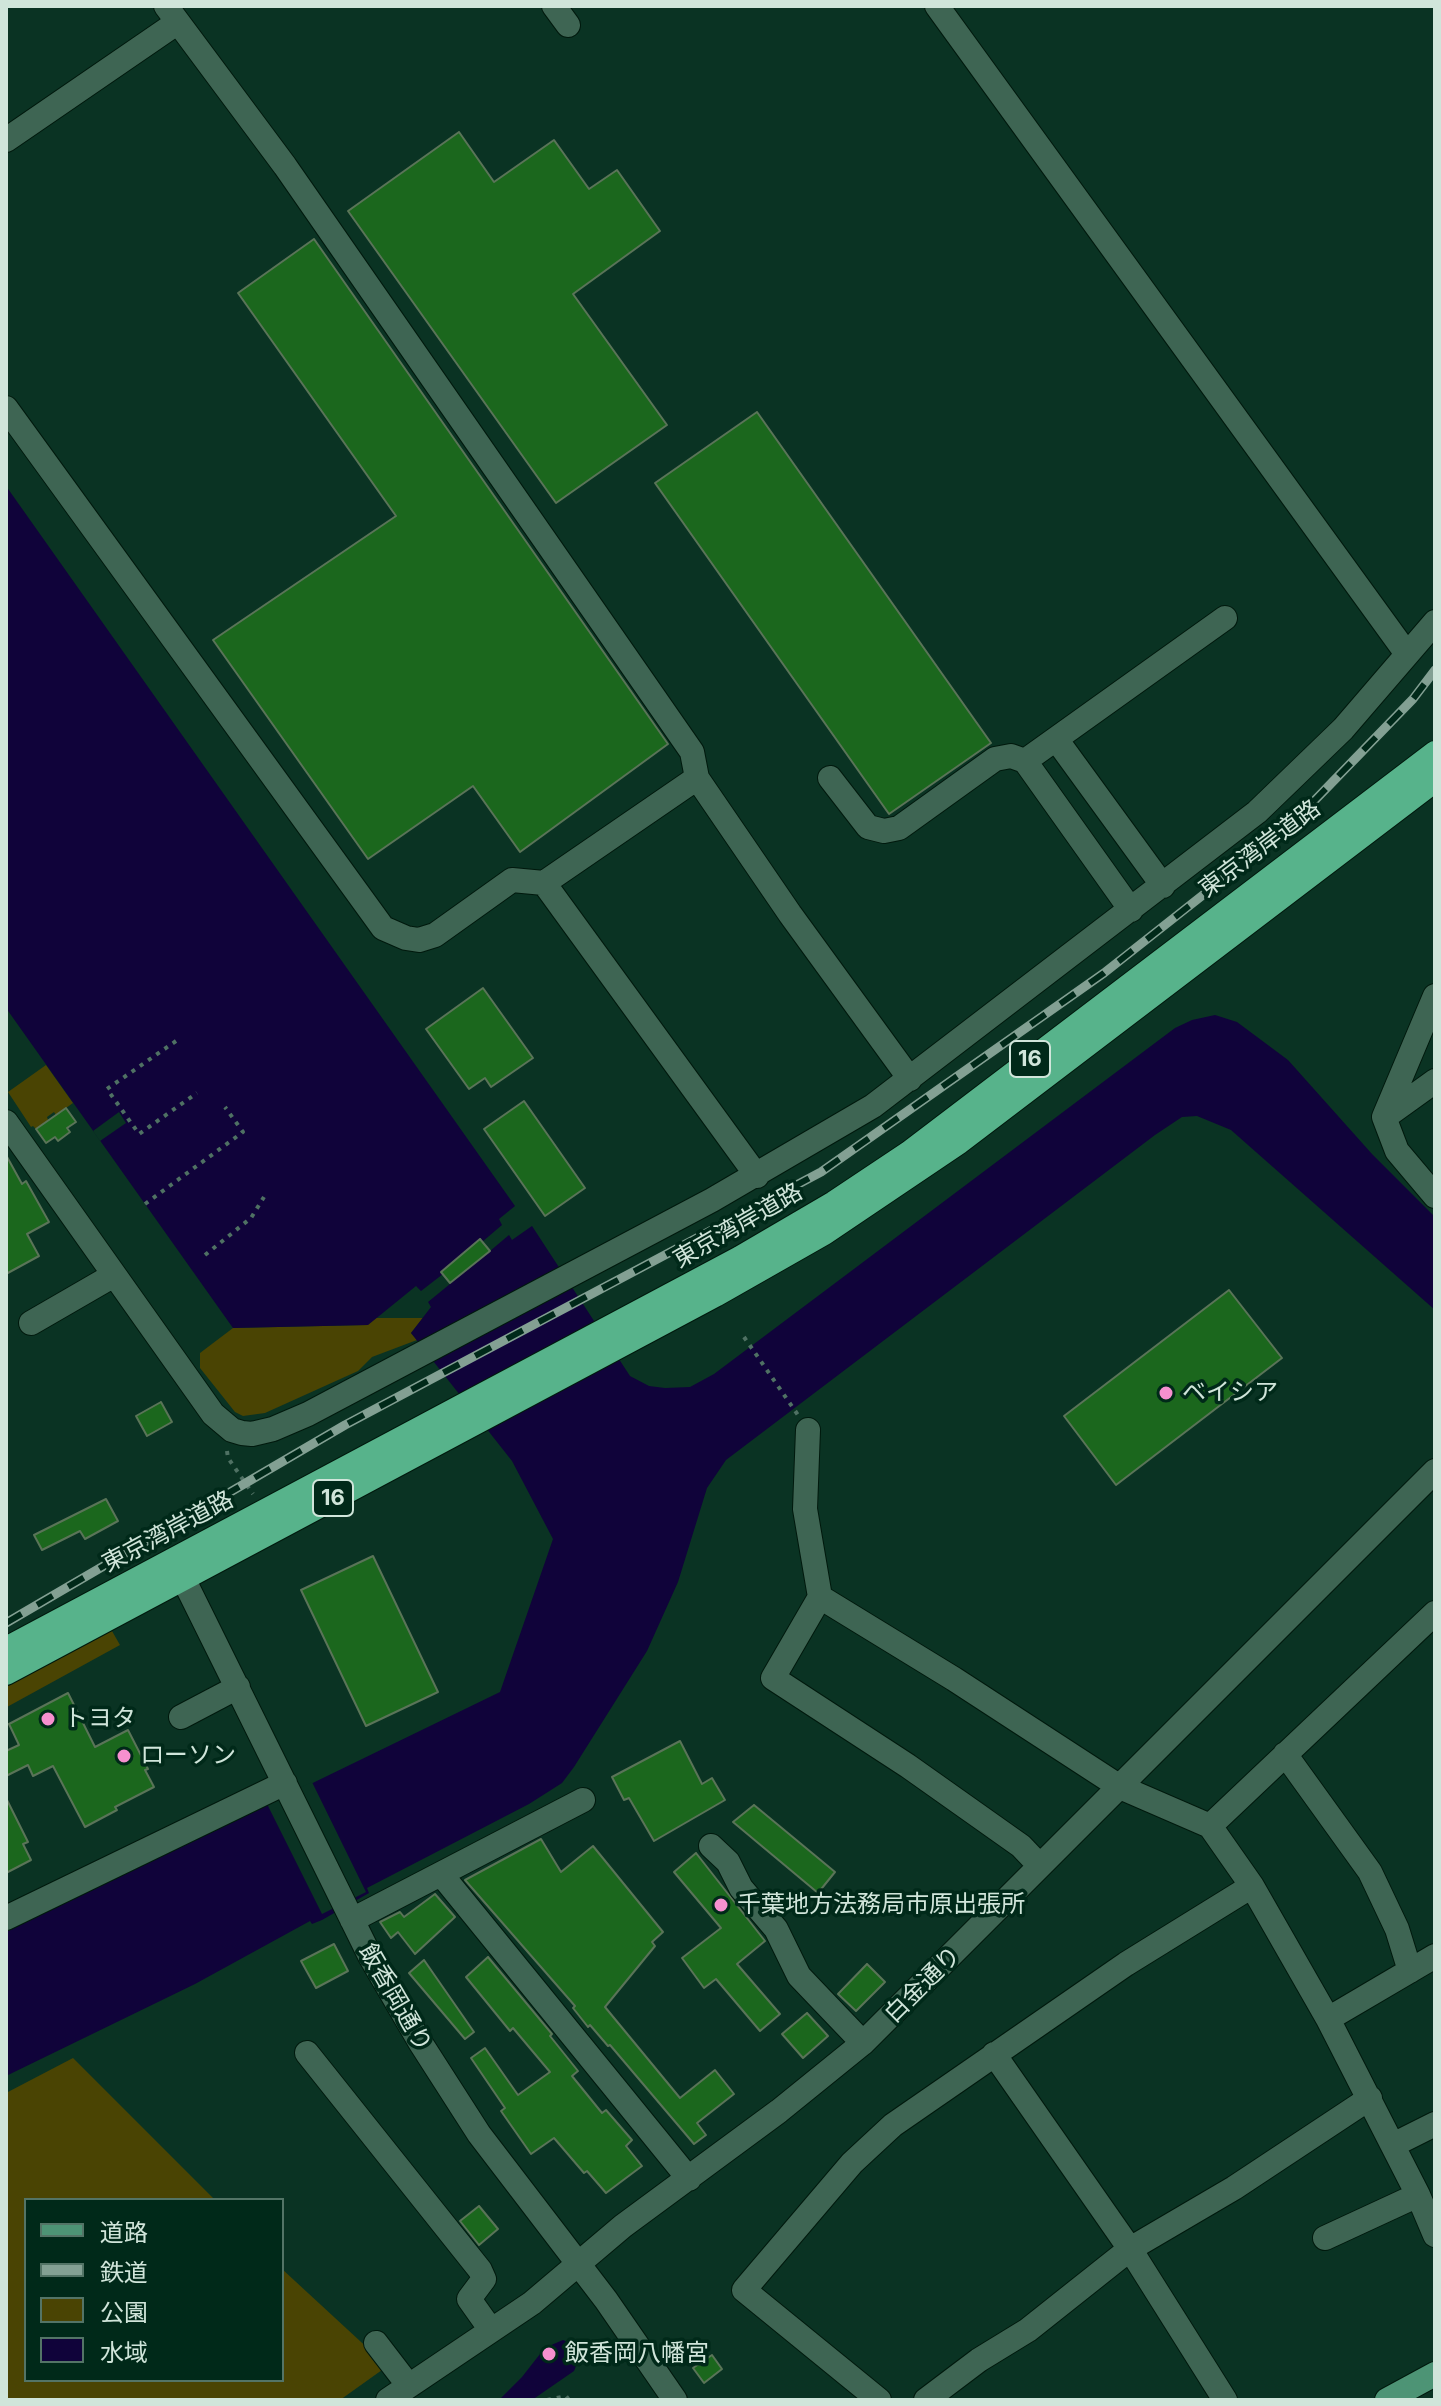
<!DOCTYPE html>
<meta charset="utf-8">
<style>
body{margin:0}
#map{position:relative;width:1441px;height:2406px;overflow:hidden;background:#0a3323;font-family:Inter,"Noto Sans JP",sans-serif}
canvas{display:block}
.frame{position:absolute;inset:0;border:8px solid #d0e5da;pointer-events:none}
.legend{position:absolute;left:24px;top:2198px;width:260px;height:184px;box-sizing:border-box;background:#002919;border:2px solid #537466;margin:0;padding:10px 14px;list-style:none;font-size:24px;color:#d0e5da}
.legend li{display:flex;align-items:center;gap:16px;height:40px}
.legend b{width:40px;border:2px solid #537466}
</style>
<div id="map">
<canvas width="1441" height="2406"></canvas>
<div class="frame"></div>
<ul class="legend">
<li><b style="height:10px;background:#4d9475"></b>道路</li>
<li><b style="height:10px;background:#83a093"></b>鉄道</li>
<li><b style="height:22px;background:#4a4403"></b>公園</li>
<li><b style="height:22px;background:#10033a"></b>水域</li>
</ul>
</div>
<script>
const c = document.querySelector('canvas').getContext('2d');
c.lineJoin = 'round';
function fillPath(path, color) { c.fillStyle = color; c.fill(path, 'evenodd'); }
const shape = rows => new Path2D(rows.map(r => 'M' + r).join(''));
function trace(path, color, width, dash) { c.strokeStyle = color; c.lineWidth = width; c.lineCap = dash ? 'butt' : 'round'; c.setLineDash(dash || []); c.stroke(path); }
function label(font, color, halo, rows, align = 'center') {
  c.font = font + ' Inter,"Noto Sans JP",sans-serif'; c.lineWidth = 7; c.setLineDash([]); c.textBaseline = 'middle'; c.strokeStyle = halo; c.fillStyle = color; for (const [text, x, y, turn = 0] of rows) {
    c.save(); c.translate(x, y); c.rotate((+turn || 0) * Math.PI / 180); c.textAlign = isNaN(turn) ? turn : align; if (halo) c.strokeText(text, 0, 0); c.fillText(text, 0, 0); c.restore();
  }
}
fillPath(shape([
 [46,1065,73,1103,56,1115,54,1112,47,1117,48,1120,36,1129,33,1126,31,1127,8,1092],
 [376,1318,423,1318,411,1333,417,1340,372,1357,358,1371,265,1413,243,1416,235,1412,200,1368,200,1353,233,1328,367,1325],
 [112,1631,120,1645,7,1707,6,1687],
 [73,2058,215,2200,26,2200,26,2380,282,2380,282,2269,373,2353,382,2370,340,2400,6,2400,6,2093]
]), '#4a4403');
fillPath(shape([
 [6,486,515,1206,499,1219,502,1225,482,1242,490,1251,509,1235,512,1240,532,1226,630,1376,649,1386,665,1388,690,1387,714,1374,1175,1028,1192,1020,1215,1015,1237,1022,1288,1060,1372,1154,1435,1217,1435,1310,1231,1130,1197,1116,1182,1117,1155,1135,726,1460,707,1488,678,1582,647,1651,574,1767,562,1783,529,1804,367,1888,369,1893,322,1920,312,1924,310,1921,195,1984,6,2076,6,1932,500,1692,553,1539,512,1461,411,1333,431,1307,428,1302,450,1284,443,1274,421,1291,416,1286,368,1325,233,1328,6,1008],
 [563,2340,577,2346,580,2357,574,2371,532,2400,499,2400,522,2377,540,2354,549,2346]
]), '#10033a');
fillPath(shape([
 [119,1112,126,1123,100,1141,93,1131],
 [312,1782,366,1892,322,1914,267,1804]
]), '#0a3323');
const building = shape([
 [459,132,494,182,554,140,589,189,617,170,660,231,573,294,667,425,556,503,348,211,459,132],
 [314,239,668,744,520,852,473,786,368,859,213,640,396,516,238,293,314,239],
 [757,412,991,743,889,814,655,483,757,412],
 [483,988,533,1058,491,1087,485,1078,469,1089,426,1029,483,988],
 [524,1101,585,1188,545,1216,484,1129,524,1101],
 [66,1108,76,1122,67,1128,70,1132,58,1141,55,1137,46,1143,36,1129,66,1108],
 [6,1155,22,1184,26,1181,49,1222,27,1234,39,1256,6,1274,6,1155],
 [480,1239,490,1251,450,1283,441,1272,480,1239],
 [1229,1290,1282,1358,1116,1485,1064,1416,1229,1290],
 [161,1402,172,1422,147,1436,136,1416,161,1402],
 [106,1499,118,1521,85,1539,80,1531,42,1550,34,1535,106,1499],
 [373,1556,438,1692,366,1726,301,1590,373,1556],
 [68,1693,95,1747,128,1730,148,1769,145,1770,154,1787,115,1807,117,1810,85,1827,53,1766,33,1776,28,1765,6,1776,6,1751,19,1745,9,1724,68,1693],
 [680,1741,702,1784,712,1778,725,1800,654,1841,629,1798,624,1800,612,1777,680,1741],
 [6,1798,28,1842,23,1844,31,1860,6,1873,6,1798],
 [754,1805,835,1872,818,1893,733,1822,754,1805],
 [541,1839,561,1872,593,1846,663,1932,652,1942,655,1946,605,2007,680,2098,715,2070,734,2094,697,2123,706,2135,694,2144,610,2045,608,2046,590,2025,588,2027,573,2008,575,2006,465,1880,541,1839],
 [696,1853,765,1941,737,1964,780,2014,760,2031,716,1979,704,1988,682,1958,721,1928,674,1872,696,1853],
 [435,1894,455,1917,415,1954,398,1932,391,1938,380,1922,400,1912,404,1917,435,1894],
 [334,1944,348,1971,316,1988,301,1961,334,1944],
 [488,1957,552,2034,550,2036,578,2071,572,2076,602,2113,606,2110,632,2140,626,2146,642,2166,606,2193,587,2171,584,2173,554,2138,531,2154,501,2111,505,2108,471,2058,485,2048,518,2095,550,2072,513,2028,510,2031,466,1977,488,1957],
 [424,1960,474,2032,465,2039,409,1973,424,1960],
 [867,1964,885,1982,856,2011,838,1994,867,1964],
 [807,2013,828,2036,803,2058,782,2034,807,2013],
 [479,2206,498,2229,479,2245,460,2221,479,2206],
 [712,2355,722,2369,704,2383,693,2368,712,2355]
]);
fillPath(building, '#1b671d');
trace(building, '#5a7458', 2);
const minor = shape([
 [166,6,285,166,692,752,697,778,790,914,910,1079],
 [554,6,568,25],
 [937,6,1407,654],
 [6,140,178,22],
 [6,408,383,928,406,938,419,940,435,935,512,880,544,883,697,778],
 [1056,739,1163,886],
 [1025,761,1131,910],
 [830,778,868,827,884,831,899,828,995,759,1011,756,1025,761,1225,618],
 [544,883,757,1176],
 [1435,996,1384,1117,1397,1151,1435,1196],
 [1385,1117,1435,1081],
 [6,1122,213,1414,232,1430,242,1433,252,1434,273,1429,308,1414,712,1200,873,1106,1257,812,1343,729,1435,622],
 [31,1323,114,1275],
 [808,1430,805,1509,820,1597,773,1678,908,1766,1021,1846,1040,1866],
 [174,1560,370,1956,420,2042,479,2134,606,2300,675,2400],
 [820,1597,954,1679,1120,1787,1210,1826,1252,1886,1328,2019,1418,2195,1435,2235],
 [181,1717,238,1687],
 [1285,1754,1370,1872,1397,1929,1410,1971],
 [1210,1826,1435,1613],
 [711,1846,728,1862,741,1888,776,1929,799,1976,863,2043],
 [441,1874,689,2179],
 [6,1918,285,1783],
 [352,1920,583,1800],
 [1328,2019,1435,1956],
 [307,2053,480,2270,484,2279,469,2299,491,2330],
 [994,2054,1130,2249,1225,2400],
 [1393,2145,1435,2124],
 [1325,2238,1418,2195],
 [376,2343,409,2386],
 [388,2400,532,2303,623,2226,779,2111,863,2043,1435,1471],
 [879,2400,744,2290,852,2163,893,2125,1126,1964,1252,1886],
 [926,2400,979,2360,1028,2330,1130,2249,1234,2188,1370,2098]
]);
const major = shape([
 [1387,2400,1435,2374]
]);
const highway = shape([
 [6,1649,740,1258,834,1203,909,1153,1435,753],
 [6,1673,715,1295,824,1233,959,1142,1435,780]
]);
trace(minor, '#00190d', 26);
trace(major, '#00190d', 26);
trace(highway, '#00190d', 26);
trace(shape([
 [176,1041,107,1089,139,1134,197,1093],
 [145,1204,243,1132,225,1107],
 [205,1255,251,1218,264,1197],
 [744,1337,798,1415],
 [227,1451,228,1458,253,1494],
 [547,2400,566,2396,569,2400]
]), '#4f7163', 4, [4, 6]);
trace(minor, '#3e6553', 24);
trace(major, '#4d9475', 24);
trace(highway, '#57b38b', 24);
const rail = shape([
 [6,1623,345,1425,821,1172,1104,973,1241,865,1315,800,1413,699,1435,670]
]);
trace(rail, '#83a093', 9);
trace(rail, '#002919', 6, [18]);
for (const [x, y, r, color] of [
 [1166,1393,8,"#f690cf"],
 [48,1719,8,"#f690cf"],
 [124,1756,8,"#f690cf"],
 [721,1905,8,"#f690cf"],
 [549,2354,8,"#f690cf"]
]) { const dot = new Path2D(); dot.arc(x, y, r, 0, 2 * Math.PI); c.fillStyle = color; c.fill(dot); trace(dot, '#002919', 3); }
for (const [x, y, w] of [
 [1030,1059,40],
 [333,1498,40]
]) { const box = new Path2D(); box.roundRect(x - w / 2, y - 18, w, 36, 6); c.fillStyle = '#002919'; c.fill(box); trace(box, '#d0e5da', 2); }
label('bold 22px', '#d0e5da', null, [
 ["16",1030,1059],
 ["16",333,1498]
]);
label('24px', '#d0e5da', '#002919', [
 ["東京湾岸道路",1260,849,-37],
 ["東京湾岸道路",738,1226,-30],
 ["東京湾岸道路",168,1532,-28],
 ["白金通り",923,1985,-45],
 ["飯香岡通り",395,1998,60]
]);
label('24px', '#d0e5da', '#002919', [
 ["ベイシア",1182,1393],
 ["トヨタ",64,1719],
 ["ローソン",140,1756],
 ["千葉地方法務局市原出張所",737,1905],
 ["飯香岡八幡宮",565,2354]
], 'left');
</script>
